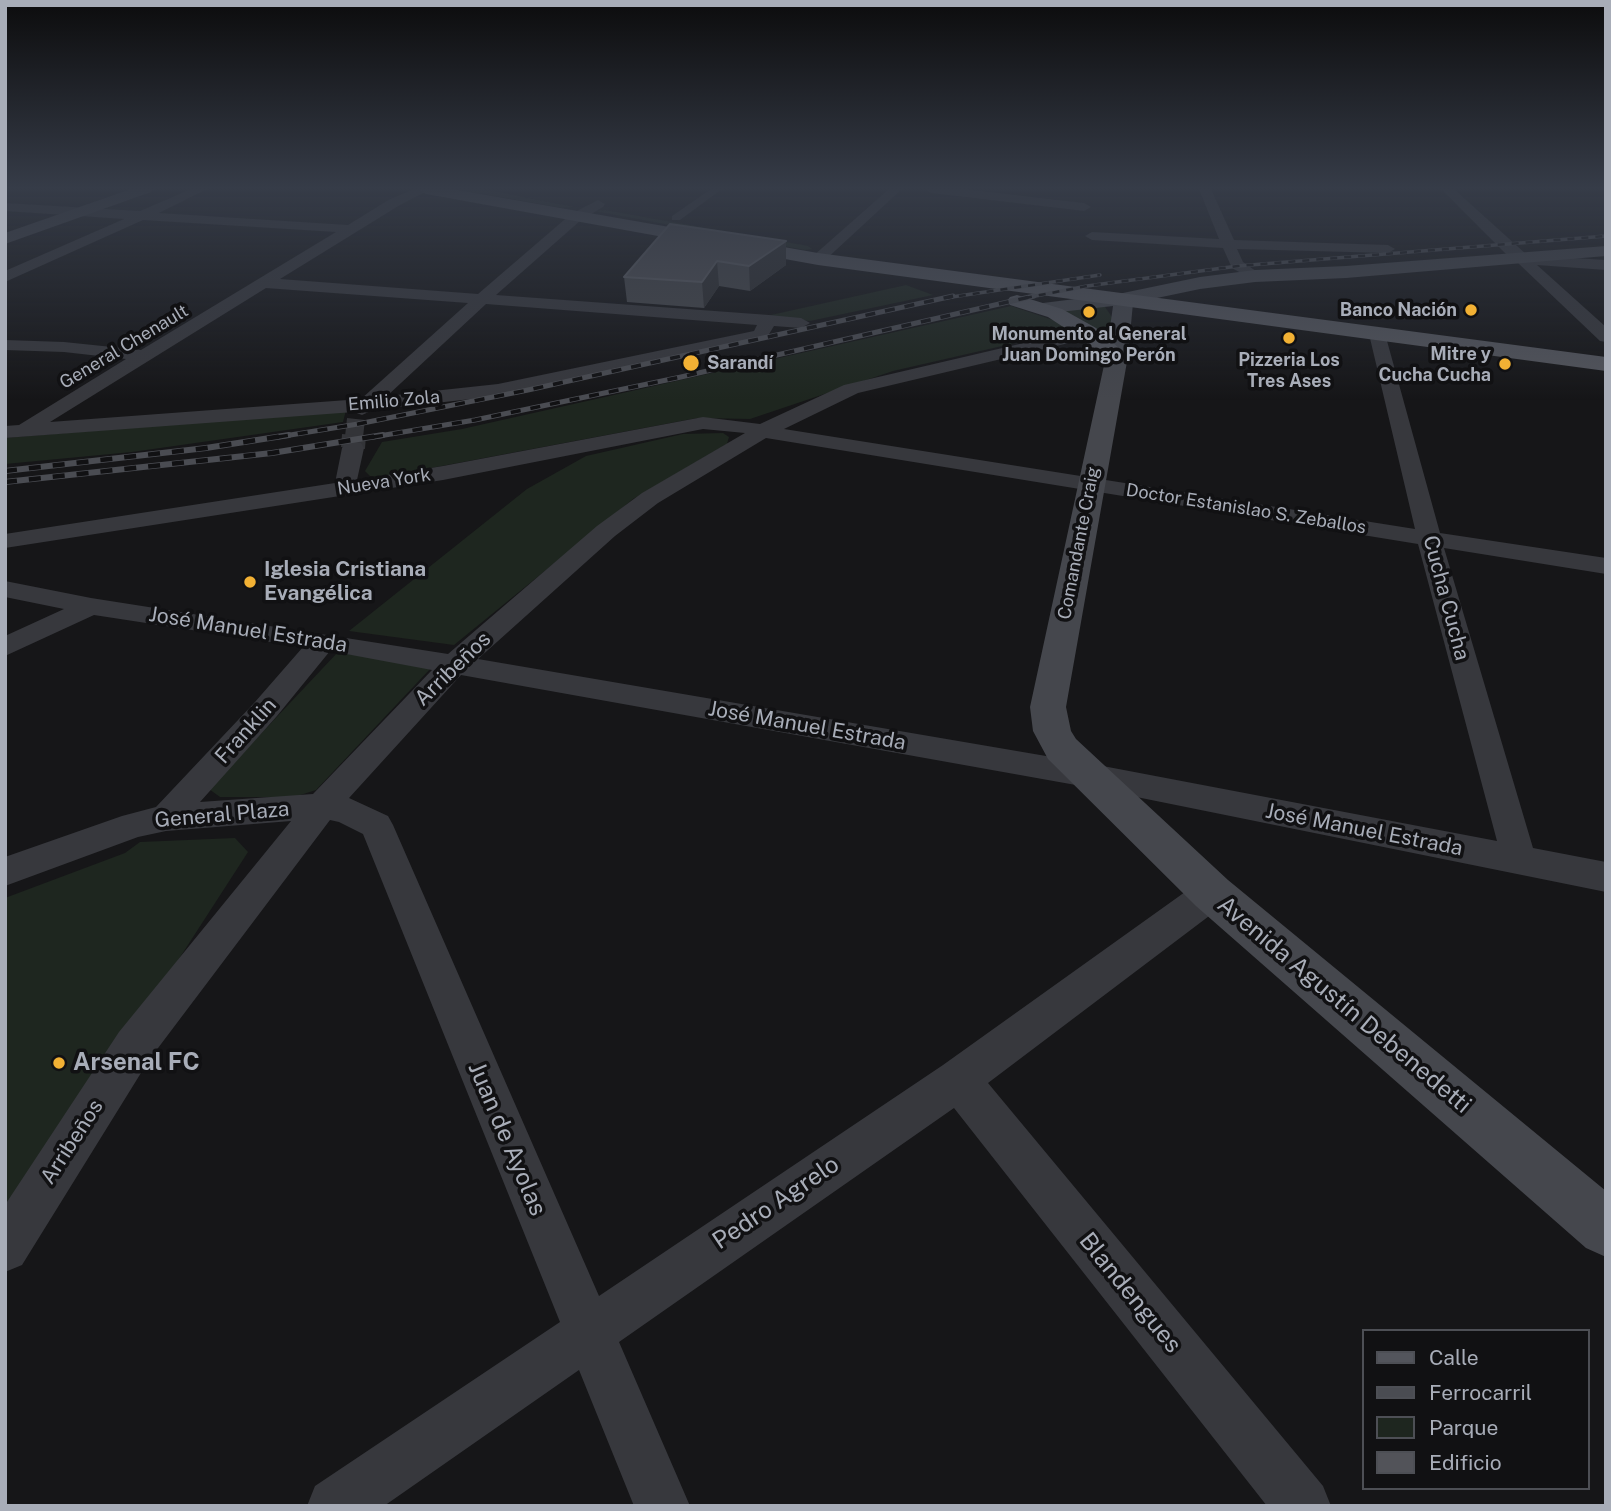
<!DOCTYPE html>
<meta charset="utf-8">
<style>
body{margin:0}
#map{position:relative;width:1611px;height:1511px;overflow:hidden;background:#161618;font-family:"Public Sans",sans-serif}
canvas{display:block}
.frame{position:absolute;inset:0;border:7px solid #a8adb8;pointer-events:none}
.legend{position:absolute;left:1362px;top:1329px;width:228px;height:161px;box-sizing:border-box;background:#111113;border:2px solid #4d4f55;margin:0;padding:9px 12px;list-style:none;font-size:21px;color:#a8adb8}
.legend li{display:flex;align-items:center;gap:14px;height:35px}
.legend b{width:35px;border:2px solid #4d4f55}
</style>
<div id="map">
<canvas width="1611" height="1511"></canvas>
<div class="frame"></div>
<ul class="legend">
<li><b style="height:9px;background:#53555c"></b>Calle</li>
<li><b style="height:9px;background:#4a4c52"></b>Ferrocarril</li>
<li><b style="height:19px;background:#1e261f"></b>Parque</li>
<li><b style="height:19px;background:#525359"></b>Edificio</li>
</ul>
</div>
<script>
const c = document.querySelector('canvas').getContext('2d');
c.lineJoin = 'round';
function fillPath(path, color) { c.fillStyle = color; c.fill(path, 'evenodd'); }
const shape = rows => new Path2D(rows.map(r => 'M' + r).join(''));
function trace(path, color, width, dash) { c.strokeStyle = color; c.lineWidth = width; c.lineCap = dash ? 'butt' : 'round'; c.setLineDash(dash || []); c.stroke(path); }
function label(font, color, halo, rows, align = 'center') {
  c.font = font + ' "Public Sans",sans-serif'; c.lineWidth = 7; c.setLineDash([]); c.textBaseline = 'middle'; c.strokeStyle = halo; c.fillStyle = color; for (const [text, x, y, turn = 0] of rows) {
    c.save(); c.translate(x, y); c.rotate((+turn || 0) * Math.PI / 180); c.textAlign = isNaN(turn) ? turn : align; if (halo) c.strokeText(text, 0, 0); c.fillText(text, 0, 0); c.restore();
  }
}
fillPath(shape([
 [455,189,483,189,574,207,562,208],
 [605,210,808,246,812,249,805,250,594,211],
 [906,285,933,295,810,321,762,317],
 [1103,304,1114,320,1108,339,1059,311],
 [1011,306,1071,326,1072,330,893,371,750,419,697,418,383,477,370,476,365,471,382,442,462,429],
 [346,410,343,422,132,452,5,464,5,438],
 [723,433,729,437,727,444,633,499,454,645,349,631,527,489,586,456,683,434],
 [338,652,431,668,316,790,294,797,220,797,209,789],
 [235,838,248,852,5,1228,5,898,125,853,140,842]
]), '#1e261f');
trace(shape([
 [354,437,356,419]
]), '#333438', 18, [18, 10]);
trace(shape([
 [353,448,354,435]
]), '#333438', 24, [24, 12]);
fillPath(shape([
 [711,189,722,189,680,220,672,220,672,216,711,189]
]), '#37383d');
fillPath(shape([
 [191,189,207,189,159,213,348,225,390,199,415,189,431,189,400,205,280,279,478,294,571,214,598,200,605,204,603,207,581,220,496,295,769,315,801,318,810,323,801,328,774,326,766,339,760,340,498,396,373,410,362,415,354,412,5,438,5,426,19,425,126,359,64,352,5,350,5,340,64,342,141,350,336,232,143,220,5,282,5,271,124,219,5,211,5,203,140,211,191,189],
 [266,288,468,303,361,399,50,422,266,288],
 [486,304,757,325,754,331,498,384,387,396,486,304],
 [889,189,902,189,823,262,813,262,810,259,813,256,889,189],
 [925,189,963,189,1084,203,1091,207,1084,211,931,193,925,189],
 [1199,189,1211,189,1234,240,1388,245,1395,249,1388,253,1237,249,1243,262,1263,276,1255,281,1232,268,1223,248,1092,240,1085,236,1092,232,1219,239,1199,189],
 [1441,189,1454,189,1527,255,1606,260,1606,270,1537,265,1606,327,1606,342,1600,341,1518,263,1514,262,1441,189],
 [1088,328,1097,333,1094,337,858,393,784,429,1415,529,1369,334,1378,329,1384,330,1440,533,1606,558,1606,574,1444,548,1533,848,1606,862,1606,892,1087,787,461,675,349,798,388,816,393,825,599,1296,943,1065,1199,882,1212,878,1225,882,1230,893,1225,904,988,1083,1323,1486,1331,1506,1267,1506,954,1108,619,1342,690,1506,634,1506,579,1370,384,1506,307,1506,315,1486,560,1322,363,834,339,822,330,820,149,1060,22,1265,5,1272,5,1205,119,1032,291,821,166,831,138,837,5,886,5,857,122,816,156,807,255,702,303,647,94,615,5,656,5,636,64,609,5,597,5,581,91,598,448,654,597,526,642,493,745,433,703,429,443,480,5,548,5,534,335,483,342,448,345,443,353,442,361,443,364,448,357,480,443,466,703,417,760,424,844,385,1088,328],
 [766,438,1418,544,1497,841,1087,763,478,659,615,536,658,503,766,438],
 [330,651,432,670,313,794,200,802,277,716,330,651]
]), '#37383d');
fillPath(shape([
 [131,189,154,189,151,192,5,244,5,233,131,189],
 [1606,246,1606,256,1346,278,1255,282,1200,289,1133,303,1128,356,1066,707,1071,731,1076,739,1228,880,1606,1191,1606,1257,1586,1248,1196,906,1048,759,1033,731,1030,707,1106,356,1113,306,1042,314,1035,312,1032,308,1035,304,1123,293,1200,277,1255,270,1346,266,1606,246]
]), '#45474d');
fillPath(shape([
 [418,189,452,189,818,253,1606,357,1606,371,818,265,426,194,418,189],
 [1017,295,1062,309,1096,328,1128,356,1125,361,1109,361,1080,338,1048,317,1010,305,1007,301,1010,297,1017,295]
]), '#53555c');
const railFar2 = shape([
 [945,298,1100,275],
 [1025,298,1087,286,1238,266,1606,236]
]);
const railFar1 = shape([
 [278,437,358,424,528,390,953,296],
 [373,437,475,420,681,377,1034,296]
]);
const rail = shape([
 [5,471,206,448,289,435],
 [5,482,272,453,383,435]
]);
trace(railFar2, '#4a4c52', 3.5);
trace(railFar1, '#4a4c52', 5);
trace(rail, '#4a4c52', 6);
trace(railFar2, '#111113', 2.5, [7]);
trace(railFar1, '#111113', 3.5, [10]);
trace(rail, '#111113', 4.5, [12]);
fillPath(shape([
 [670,224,786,265,750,291,719,286,704,308,627,302,624,277]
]), '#47494d');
fillPath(shape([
 [786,241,786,265,750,291,749,266],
 [717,261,719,286,704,308,702,282]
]), '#2f3033');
const building = shape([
 [670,224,786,241,749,266,717,261,702,282,624,277,670,224]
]);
fillPath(building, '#525359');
trace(building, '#5f6168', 2);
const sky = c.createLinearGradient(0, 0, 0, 400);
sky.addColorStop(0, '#0c0c0d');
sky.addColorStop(0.47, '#363c48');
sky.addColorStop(1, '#363c4800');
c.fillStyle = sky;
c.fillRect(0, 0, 1611, 400);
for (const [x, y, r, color] of [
 [1471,310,7,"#f2b134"],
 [1089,312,7,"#f2b134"],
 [1289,338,7,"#f2b134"],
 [691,363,9,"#f2b134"],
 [1505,364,7,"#f2b134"],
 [250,582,7,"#f2b134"],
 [59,1063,7,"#f2b134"]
]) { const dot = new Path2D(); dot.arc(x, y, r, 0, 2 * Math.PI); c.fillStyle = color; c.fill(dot); trace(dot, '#111113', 2.5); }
label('bold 18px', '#a8adb8', '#111113', [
 ["Banco Nación",1457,310],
 ["Monumento al General",1089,334,"center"],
 ["Juan Domingo Perón",1089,355,"center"],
 ["Mitre y",1491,354],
 ["Cucha Cucha",1491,375],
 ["Pizzeria Los",1289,360,"center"],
 ["Tres Ases",1289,381,"center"],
 ["Sarandí",707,363,"left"]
], 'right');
label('18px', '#a8adb8', '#111113', [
 ["General Chenault",124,347,-31],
 ["Emilio Zola",394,401,-5],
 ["Nueva York",384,482,-9],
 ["Doctor Estanislao S. Zeballos",1246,509,9],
 ["Comandante Craig",1079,543,-79]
]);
label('bold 21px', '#a8adb8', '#111113', [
 ["Iglesia Cristiana",264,570],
 ["Evangélica",264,594]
], 'left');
label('21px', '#a8adb8', '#111113', [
 ["Cucha Cucha",1446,598,75],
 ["José Manuel Estrada",248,630,9],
 ["Arribeños",453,669,-44],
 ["José Manuel Estrada",807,726,10],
 ["Franklin",246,731,-48],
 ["General Plaza",222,815,-5],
 ["José Manuel Estrada",1364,830,11],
 ["Arribeños",72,1142,-57]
]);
label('24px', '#a8adb8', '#111113', [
 ["Avenida Agustín Debenedetti",1344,1005,40],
 ["Juan de Ayolas",507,1139,67],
 ["Pedro Agrelo",776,1203,-34],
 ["Blandengues",1130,1293,51]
]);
label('bold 24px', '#a8adb8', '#111113', [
 ["Arsenal FC",73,1063]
], 'left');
</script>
